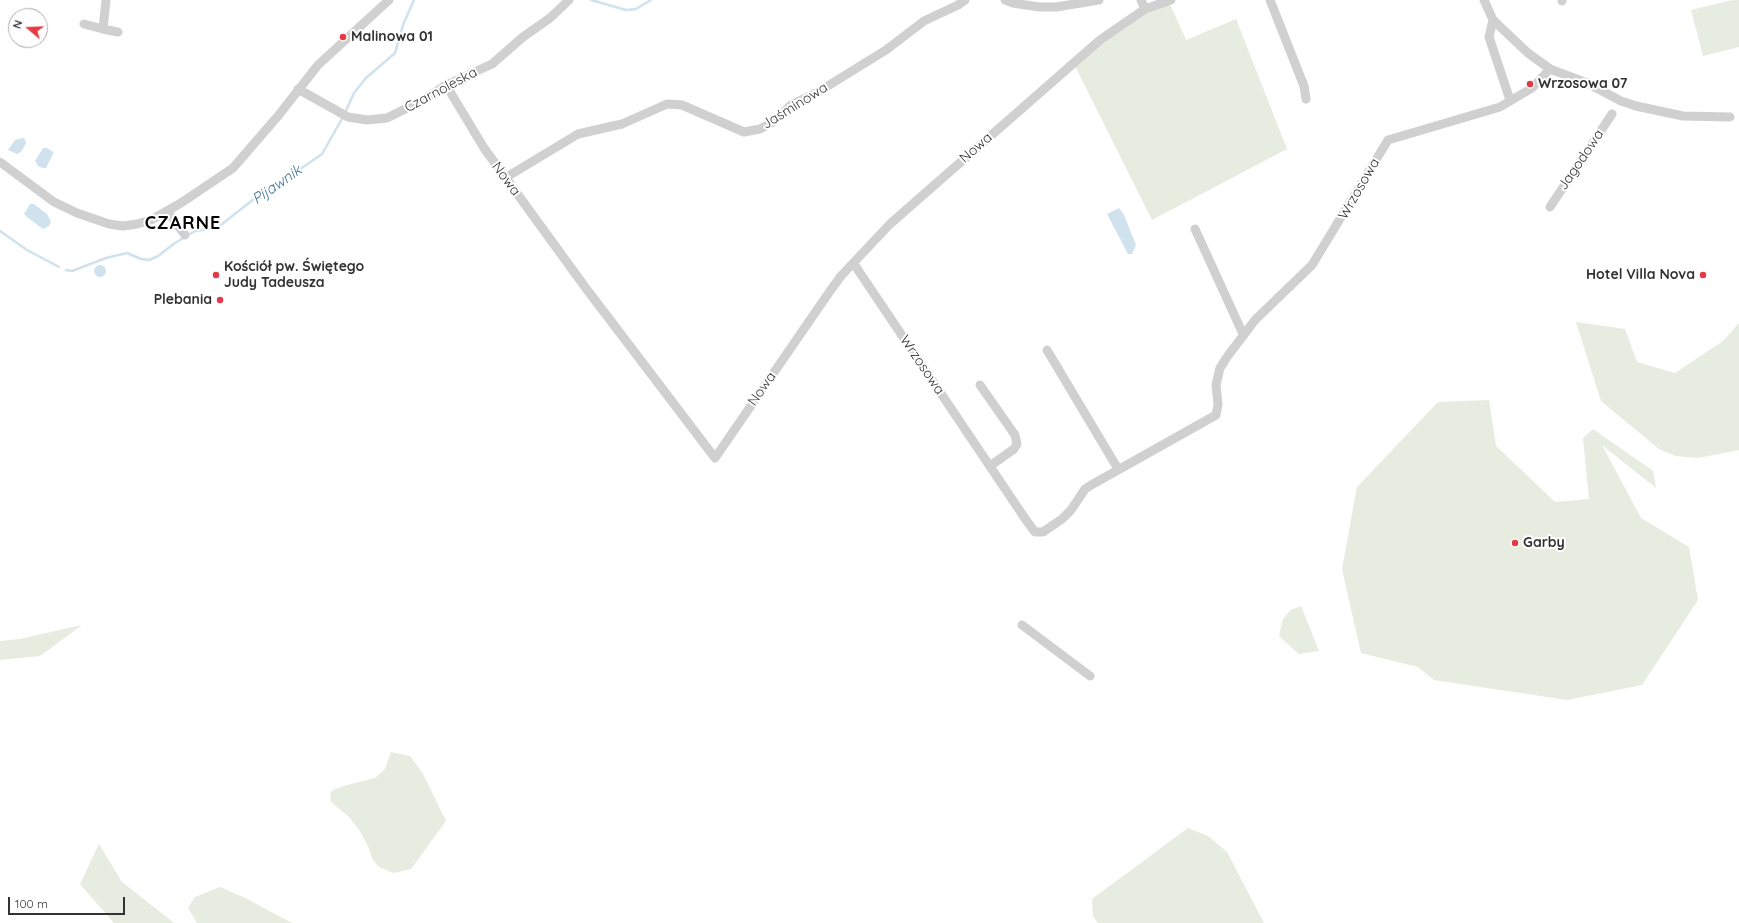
<!DOCTYPE html>
<meta charset="utf-8">
<style>
body{margin:0}
#map{position:relative;width:1739px;height:923px;overflow:hidden;background:#fff;font-family:Quicksand,sans-serif}
canvas{display:block}
.north{position:absolute;left:8px;top:8px;width:40px;height:40px;box-sizing:border-box;background:#fff;border:1px solid #adadad;border-radius:50%;rotate:289deg;font-size:11px;font-weight:700;line-height:16px;text-align:center;color:#333}
.north::after{content:'';display:block;margin:auto;width:14px;height:18px;background:#e63946;clip-path:polygon(50% 0,100% 100%,50% 72%,0 100%)}
.scale{position:absolute;left:8px;top:897px;width:117px;height:18px;box-sizing:border-box;border:2px solid #333;border-top:0;padding-left:5px;font-size:12px;line-height:14px;white-space:nowrap;color:#333;-webkit-text-stroke:3px #fff;paint-order:stroke}
</style>
<div id="map">
<canvas width="1739" height="923"></canvas>
<div class="north">N</div>
<div class="scale">100 m</div>
</div>
<script>
const c = document.querySelector('canvas').getContext('2d');
c.lineJoin = 'round';
function fillPath(path, color) { c.fillStyle = color; c.fill(path, 'evenodd'); }
const shape = rows => new Path2D(rows.map(r => 'M' + r).join(''));
function trace(path, color, width, dash) { c.strokeStyle = color; c.lineWidth = width; c.lineCap = dash ? 'butt' : 'round'; c.setLineDash(dash || []); c.stroke(path); }
function label(font, color, halo, rows, align = 'center') {
  c.font = font + ' Quicksand,sans-serif'; c.lineWidth = 4; c.setLineDash([]); c.textBaseline = 'middle'; c.strokeStyle = halo; c.fillStyle = color; for (const [text, x, y, turn = 0] of rows) {
    c.save(); c.translate(x, y); c.rotate((+turn || 0) * Math.PI / 180); c.textAlign = isNaN(turn) ? turn : align; if (halo) c.strokeText(text, 0, 0); c.fillText(text, 0, 0); c.restore();
  }
}
fillPath(shape([
 [1732,0,1739,0,1739,47,1703,56,1691,10],
 [1170,4,1186,40,1236,19,1287,149,1152,220,1075,66,1099,46,1145,13],
 [1576,322,1625,329,1637,362,1675,373,1723,341,1739,323,1739,450,1698,458,1676,456,1659,449,1601,401],
 [1489,400,1496,446,1555,502,1589,499,1583,438,1593,429,1653,471,1656,488,1602,445,1641,518,1689,547,1698,600,1642,685,1567,700,1434,680,1418,667,1361,653,1342,569,1357,487,1438,402],
 [1301,606,1319,651,1299,654,1279,636,1283,619,1291,610],
 [82,625,40,656,0,660,0,641,20,639],
 [391,752,410,756,422,772,446,821,411,869,394,873,379,867,373,860,368,846,359,830,348,816,331,802,330,794,333,790,347,785,375,778,385,769],
 [1188,828,1208,836,1227,852,1264,923,1098,923,1093,916,1092,899],
 [99,844,122,882,174,923,114,923,80,884],
 [220,887,245,898,292,923,197,923,188,908,195,897]
]), '#e6ecdf');
fillPath(shape([
 [22,138,25,139,26,143,21,152,17,154,8,150,15,140],
 [43,148,47,148,53,152,53,154,46,168,43,168,38,166,35,161],
 [30,204,34,204,47,214,51,222,49,226,43,229,27,217,24,214],
 [1119,208,1124,215,1136,245,1132,254,1128,254,1107,214],
 '94 271a6 6 0 1 1 12 0a6 6 0 1 1-12 0Z'
]), '#cfe2ee');
trace(shape([
 [591,0,626,10,636,9,651,0],
 [345,113,354,93,366,78,395,53,403,25,414,0],
 [0,231,27,250,59,267],
 [66,270,72,271,106,258,127,253,141,259,149,260,158,256,175,243,195,231,217,228,259,195,277,185,322,154,343,117]
]), '#cfe2ee', 2.5);
trace(shape([
 [1005,0,1013,3,1039,7,1056,7,1099,0],
 [1141,0,1145,9],
 [1270,0,1304,86,1306,99],
 [1484,0,1493,20,1528,53,1550,69,1587,83,1621,101,1636,106,1683,116,1730,117],
 [1562,0,1562,1],
 [1493,20,1489,37,1510,100],
 [84,24,103,29,106,0],
 [103,29,118,32],
 [446,85,484,148,585,287,715,458,830,291,841,276,890,224,1100,40,1145,9,1171,0],
 [298,89,348,117,367,120,387,118,423,100,446,85,492,64,523,37,550,18,569,0],
 [0,162,54,202,77,213,109,224,123,226,137,224,151,220,181,203,233,168,278,116,318,65,389,0],
 [505,178,578,134,622,124,667,104,682,105,744,132,760,129,773,122,791,105,818,92,886,50,924,21,958,5,965,0],
 [1550,207,1612,114],
 [167,211,185,235],
 [1195,229,1243,334],
 [854,264,1026,520,1035,532,1043,532,1062,519,1071,510,1085,489,1093,484,1216,415,1218,404,1216,385,1220,368,1227,357,1255,320,1312,265,1388,140,1500,107,1532,88,1550,69],
 [1047,350,1118,469],
 [980,385,1015,435,1017,444,1014,449,990,466],
 [1022,625,1090,676]
]), '#d0d0d0', 9);
for (const [x, y, r, color] of [
 [343,37,4,"#e63946"],
 [1530,84,4,"#e63946"],
 [216,275,4,"#e63946"],
 [1703,275,4,"#e63946"],
 [220,300,4,"#e63946"],
 [1515,543,4,"#e63946"]
]) { const dot = new Path2D(); dot.arc(x, y, r, 0, 2 * Math.PI); c.fillStyle = color; c.fill(dot); trace(dot, '#fff', 1.5); }
label('bold 14px', '#333', '#fff', [
 ["Malinowa 01",351,37],
 ["Wrzosowa 07",1538,84],
 ["Kościół pw. Świętego",224,267],
 ["Judy Tadeusza",224,283],
 ["Hotel Villa Nova",1695,275,"right"],
 ["Plebania",212,300,"right"],
 ["Garby",1523,543]
], 'left');
label('14px', '#333', '#fff', [
 ["Czarnoleska",441,90,-28],
 ["Jaśminowa",795,106,-32],
 ["Nowa",976,148,-41],
 ["Jagodowa",1581,160,-56],
 ["Nowa",506,179,54],
 ["Wrzosowa",1359,189,-60],
 ["Wrzosowa",922,365,56],
 ["Nowa",762,389,-55]
]);
label('italic 15px', '#3f7597', '#fff', [
 ["Pijawnik",277,185,-35]
]);
c.letterSpacing = '1px';
label('bold 18px', '#000', '#fff', [
 ["CZARNE",183,224]
]);
c.letterSpacing = '0px';
</script>
